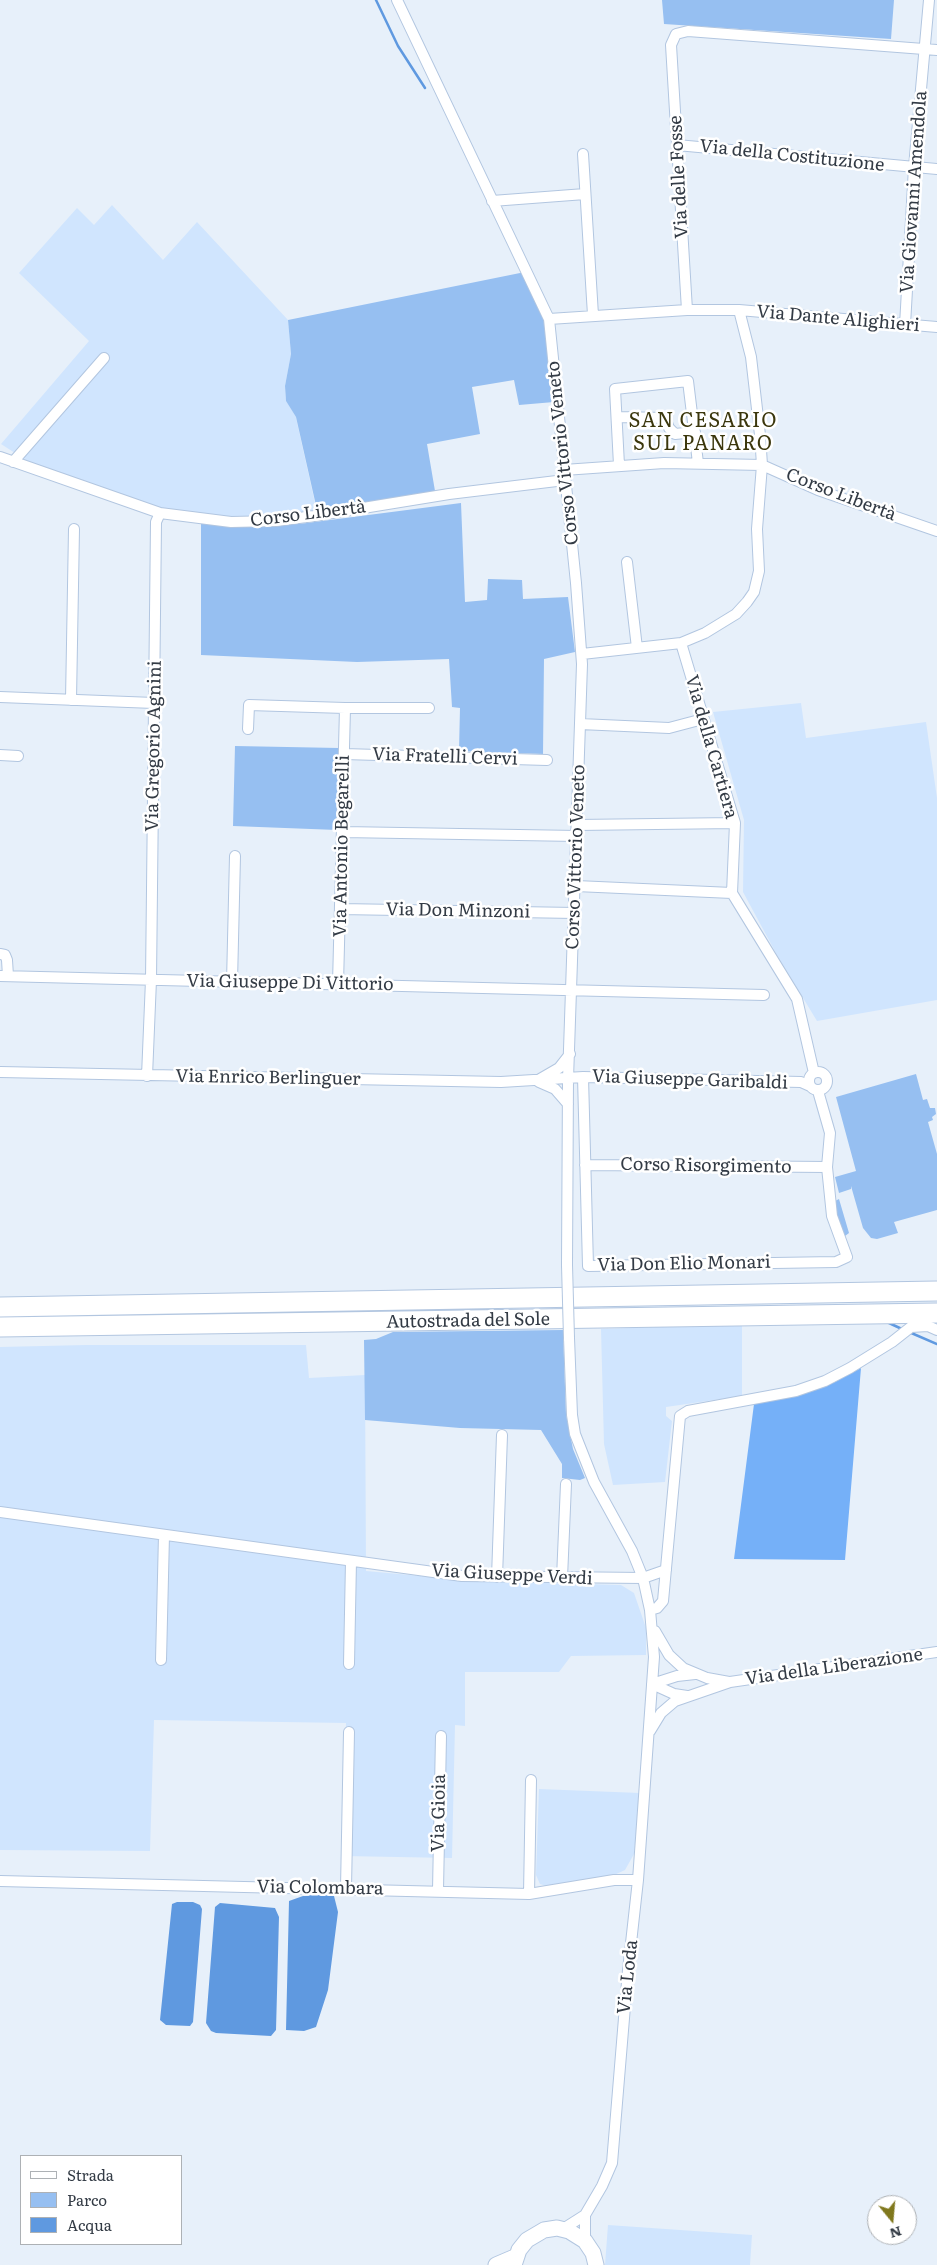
<!DOCTYPE html>
<meta charset="utf-8">
<style>
body{margin:0}
#map{position:relative;width:937px;height:2265px;overflow:hidden;background:#e7f0fa;font-family:Literata,serif}
canvas{display:block}
.legend{position:absolute;left:20px;top:2155px;width:162px;height:90px;box-sizing:border-box;background:#fff;border:1px solid #adb1b5;margin:0;padding:6px 9px;list-style:none;font-size:15px;color:#333b45}
.legend li{display:flex;align-items:center;gap:10px;height:25px}
.legend b{width:25px;border:1px solid #adb1b5}
.north{position:absolute;left:867px;top:2195px;width:50px;height:50px;box-sizing:border-box;background:#fff;border:1px solid #adb1b5;border-radius:50%;rotate:163deg;font-size:14px;font-weight:700;line-height:20px;text-align:center;color:#333b45}
.north::after{content:'';display:block;margin:auto;width:18px;height:22px;background:#80781d;clip-path:polygon(50% 0,100% 100%,50% 72%,0 100%)}
</style>
<div id="map">
<canvas width="937" height="2265"></canvas>
<ul class="legend">
<li><b style="height:6px;background:#fff"></b>Strada</li>
<li><b style="height:14px;background:#96bff1"></b>Parco</li>
<li><b style="height:14px;background:#5f99e0"></b>Acqua</li>
</ul>
<div class="north">N</div>
</div>
<script>
const c = document.querySelector('canvas').getContext('2d');
c.lineJoin = 'round';
function fillPath(path, color) { c.fillStyle = color; c.fill(path, 'evenodd'); }
const shape = rows => new Path2D(rows.map(r => 'M' + r).join(''));
function trace(path, color, width, dash) { c.strokeStyle = color; c.lineWidth = width; c.lineCap = dash ? 'butt' : 'round'; c.setLineDash(dash || []); c.stroke(path); }
function label(font, color, halo, rows, align = 'center') {
  c.font = font + ' Literata,serif'; c.lineWidth = 5; c.setLineDash([]); c.textBaseline = 'middle'; c.strokeStyle = halo; c.fillStyle = color; for (const [text, x, y, turn = 0] of rows) {
    c.save(); c.translate(x, y); c.rotate((+turn || 0) * Math.PI / 180); c.textAlign = isNaN(turn) ? turn : align; if (halo) c.strokeText(text, 0, 0); c.fillText(text, 0, 0); c.restore();
  }
}
fillPath(shape([
 [112,205,163,260,197,222,288,320,291,354,285,386,286,401,296,417,298,427,319,521,299,524,239,523,155,508,32,464,1,444,89,341,19,273,77,208,94,225],
 [801,703,806,738,926,722,937,798,937,1000,817,1021,777,955,743,892,744,820,713,712],
 [742,1324,742,1396,666,1407,666,1416,672,1421,665,1482,613,1485,604,1444,601,1329],
 [86,1345,306,1345,309,1378,365,1375,366,1571,476,1581,621,1585,634,1593,646,1628,646,1655,571,1656,559,1672,465,1672,465,1726,455,1725,452,1858,343,1856,346,1723,154,1720,150,1851,0,1850,0,1347],
 [539,1789,640,1793,634,1854,625,1870,614,1875,549,1887,540,1884,536,1875],
 [608,2225,752,2235,750,2265,605,2265]
]), '#d0e5fe');
fillPath(shape([
 [662,0,894,0,891,39,664,24],
 [525,272,547,328,554,402,519,405,514,380,472,387,480,434,427,444,435,491,317,510,296,417,286,401,285,386,291,354,288,320],
 [461,503,465,602,487,600,488,579,522,580,523,599,568,597,575,652,544,659,543,754,459,751,460,708,452,707,449,659,357,662,201,655,201,520,299,524],
 [235,746,339,748,337,830,233,826],
 [916,1074,923,1100,927,1099,930,1108,935,1108,936,1114,932,1117,933,1120,928,1122,937,1154,937,1210,894,1222,898,1233,877,1239,871,1238,863,1228,851,1186,851,1189,839,1193,835,1177,856,1171,836,1097],
 [839,1199,849,1233,845,1236,842,1234,835,1208,835,1201],
 [563,1330,566,1414,573,1449,585,1478,580,1480,562,1478,562,1464,541,1430,460,1428,365,1420,364,1340,376,1339,393,1332]
]), '#96bff1');
fillPath(shape([
 [861,1368,845,1560,734,1559,754,1404,796,1395,835,1382]
]), '#75b0f8');
fillPath(shape([
 [322,1894,334,1896,338,1912,328,1990,316,2027,304,2031,286,2030,289,1901,303,1896],
 [177,1902,193,1902,200,1905,202,1909,193,2022,190,2026,166,2025,160,2020,172,1904],
 [220,1903,275,1908,279,1917,276,2030,271,2036,216,2033,211,2031,206,2023,215,1907]
]), '#5f99e0');
trace(shape([
 [376,0,398,46,425,88],
 [889,1323,904,1330],
 [909,1332,937,1344]
]), '#5f99e0', 2.5);
const minor = shape([
 [397,0,549,319,576,583,582,664,568,1079,567,1265],
 [677,145,937,169],
 [583,154,593,315],
 [492,201,585,194],
 [687,310,671,45,676,34,688,31,937,50],
 [739,310,937,327],
 [549,319,687,310,739,310,751,357,760,435,762,465,757,529,759,571,754,592,747,602,736,614,705,633,681,643,582,654],
 [905,325,914,167,929,0],
 [617,417,665,418,669,428,675,434,695,432],
 [0,457,160,513,231,522,276,521,314,516,449,494,565,480],
 [13,462,104,358],
 [619,465,615,389,688,381,698,463],
 [564,470,664,463,762,465,818,490,937,531],
 [627,562,637,648],
 [681,643,735,823,732,893,797,999,814,1073],
 [0,697,154,703],
 [71,700,74,529],
 [345,708,429,708],
 [580,724,669,728,703,719],
 [248,729,249,705,345,708,338,984],
 [344,754,547,760],
 [0,755,18,756],
 [577,825,735,823],
 [343,832,577,836],
 [576,886,732,893],
 [340,909,575,913],
 [0,954,5,955,7,960,8,976],
 [0,976,764,995],
 [232,982,235,856],
 '809 1081a9 9 0 1 1 18 0a9 9 0 1 1-18 0Z',
 [0,1072,501,1082,583,1077,801,1082,810,1086],
 [147,1076,151,980,156,522,160,513],
 [583,1077,588,1266,836,1262,847,1257,832,1216,827,1167,830,1133,818,1091],
 [540,1079,559,1068,570,1054],
 [539,1082,555,1089,568,1104],
 [585,1165,827,1167],
 [0,1512,462,1576,643,1578,666,1570],
 [497,1577,502,1435],
 [562,1578,566,1484],
 [650,1610,657,1608,663,1601,680,1416,688,1411,796,1391,825,1381,850,1368,892,1342,911,1327,928,1326,937,1330],
 [655,1631,669,1655,683,1668,707,1678,729,1682],
 [161,1660,164,1535],
 [349,1664,351,1561],
 [652,1684,677,1676,695,1674],
 [652,1684,674,1694,687,1696],
 [650,1731,661,1713,675,1701,730,1682,937,1652],
 [0,1881,529,1894,614,1880,638,1880],
 [346,1888,349,1732],
 [438,1890,441,1736],
 [529,1894,531,1780],
 [585,2215,585,2241],
 [563,2229,585,2215,602,2186,612,2163,628,1970,638,1880,654,1657,650,1610,643,1578,632,1551,594,1482,575,1434,572,1415,569,1338]
]);
const secondary = shape([
 [496,2265,517,2256],
 [514,2265,519,2250,527,2240,544,2230,557,2228,569,2231,585,2241,593,2253,596,2265]
]);
const motorway = shape([
 [0,1307,937,1291],
 [0,1327,937,1313]
]);
trace(minor, '#b2c6e0', 12);
trace(secondary, '#b2c6e0', 17);
trace(motorway, '#b2c6e0', 21);
trace(minor, '#fff', 10);
trace(secondary, '#fff', 15);
trace(motorway, '#fff', 19);
const minorBridge = shape([
 [567,1265,569,1338]
]);
trace(minorBridge, '#b2c6e0', 12, []);
trace(minorBridge, '#fff', 10);
label('18px', '#333b45', '#fff', [
 ["Via della Costituzione",792,156,6],
 ["Via delle Fosse",679,177,-93],
 ["Via Giovanni Amendola",914,192,-86],
 ["Via Dante Alighieri",838,319,5],
 ["Corso Vittorio Veneto",563,453,-96],
 ["Corso Libertà",841,495,21],
 ["Corso Libertà",308,514,-7],
 ["Via Gregorio Agnini",154,746,-89],
 ["Via della Cartiera",711,747,74],
 ["Via Fratelli Cervi",445,757,2],
 ["Via Antonio Begarelli",342,846,-89],
 ["Corso Vittorio Veneto",576,857,-88],
 ["Via Don Minzoni",458,911,1],
 ["Via Giuseppe Di Vittorio",290,983,1],
 ["Via Enrico Berlinguer",268,1078,1],
 ["Via Giuseppe Garibaldi",690,1080,2],
 ["Corso Risorgimento",706,1166,1],
 ["Via Don Elio Monari",684,1264,-1],
 ["Autostrada del Sole",468,1321,-1],
 ["Via Giuseppe Verdi",512,1575,3],
 ["Via della Liberazione",834,1667,-8],
 ["Via Gioia",439,1813,-89],
 ["Via Colombara",320,1888,1],
 ["Via Loda",628,1977,-84]
]);
c.letterSpacing = '1px';
label('20px', '#3b370d', '#fff', [
 ["SAN CESARIO",703,421],
 ["SUL PANARO",703,444]
]);
c.letterSpacing = '0px';
</script>
